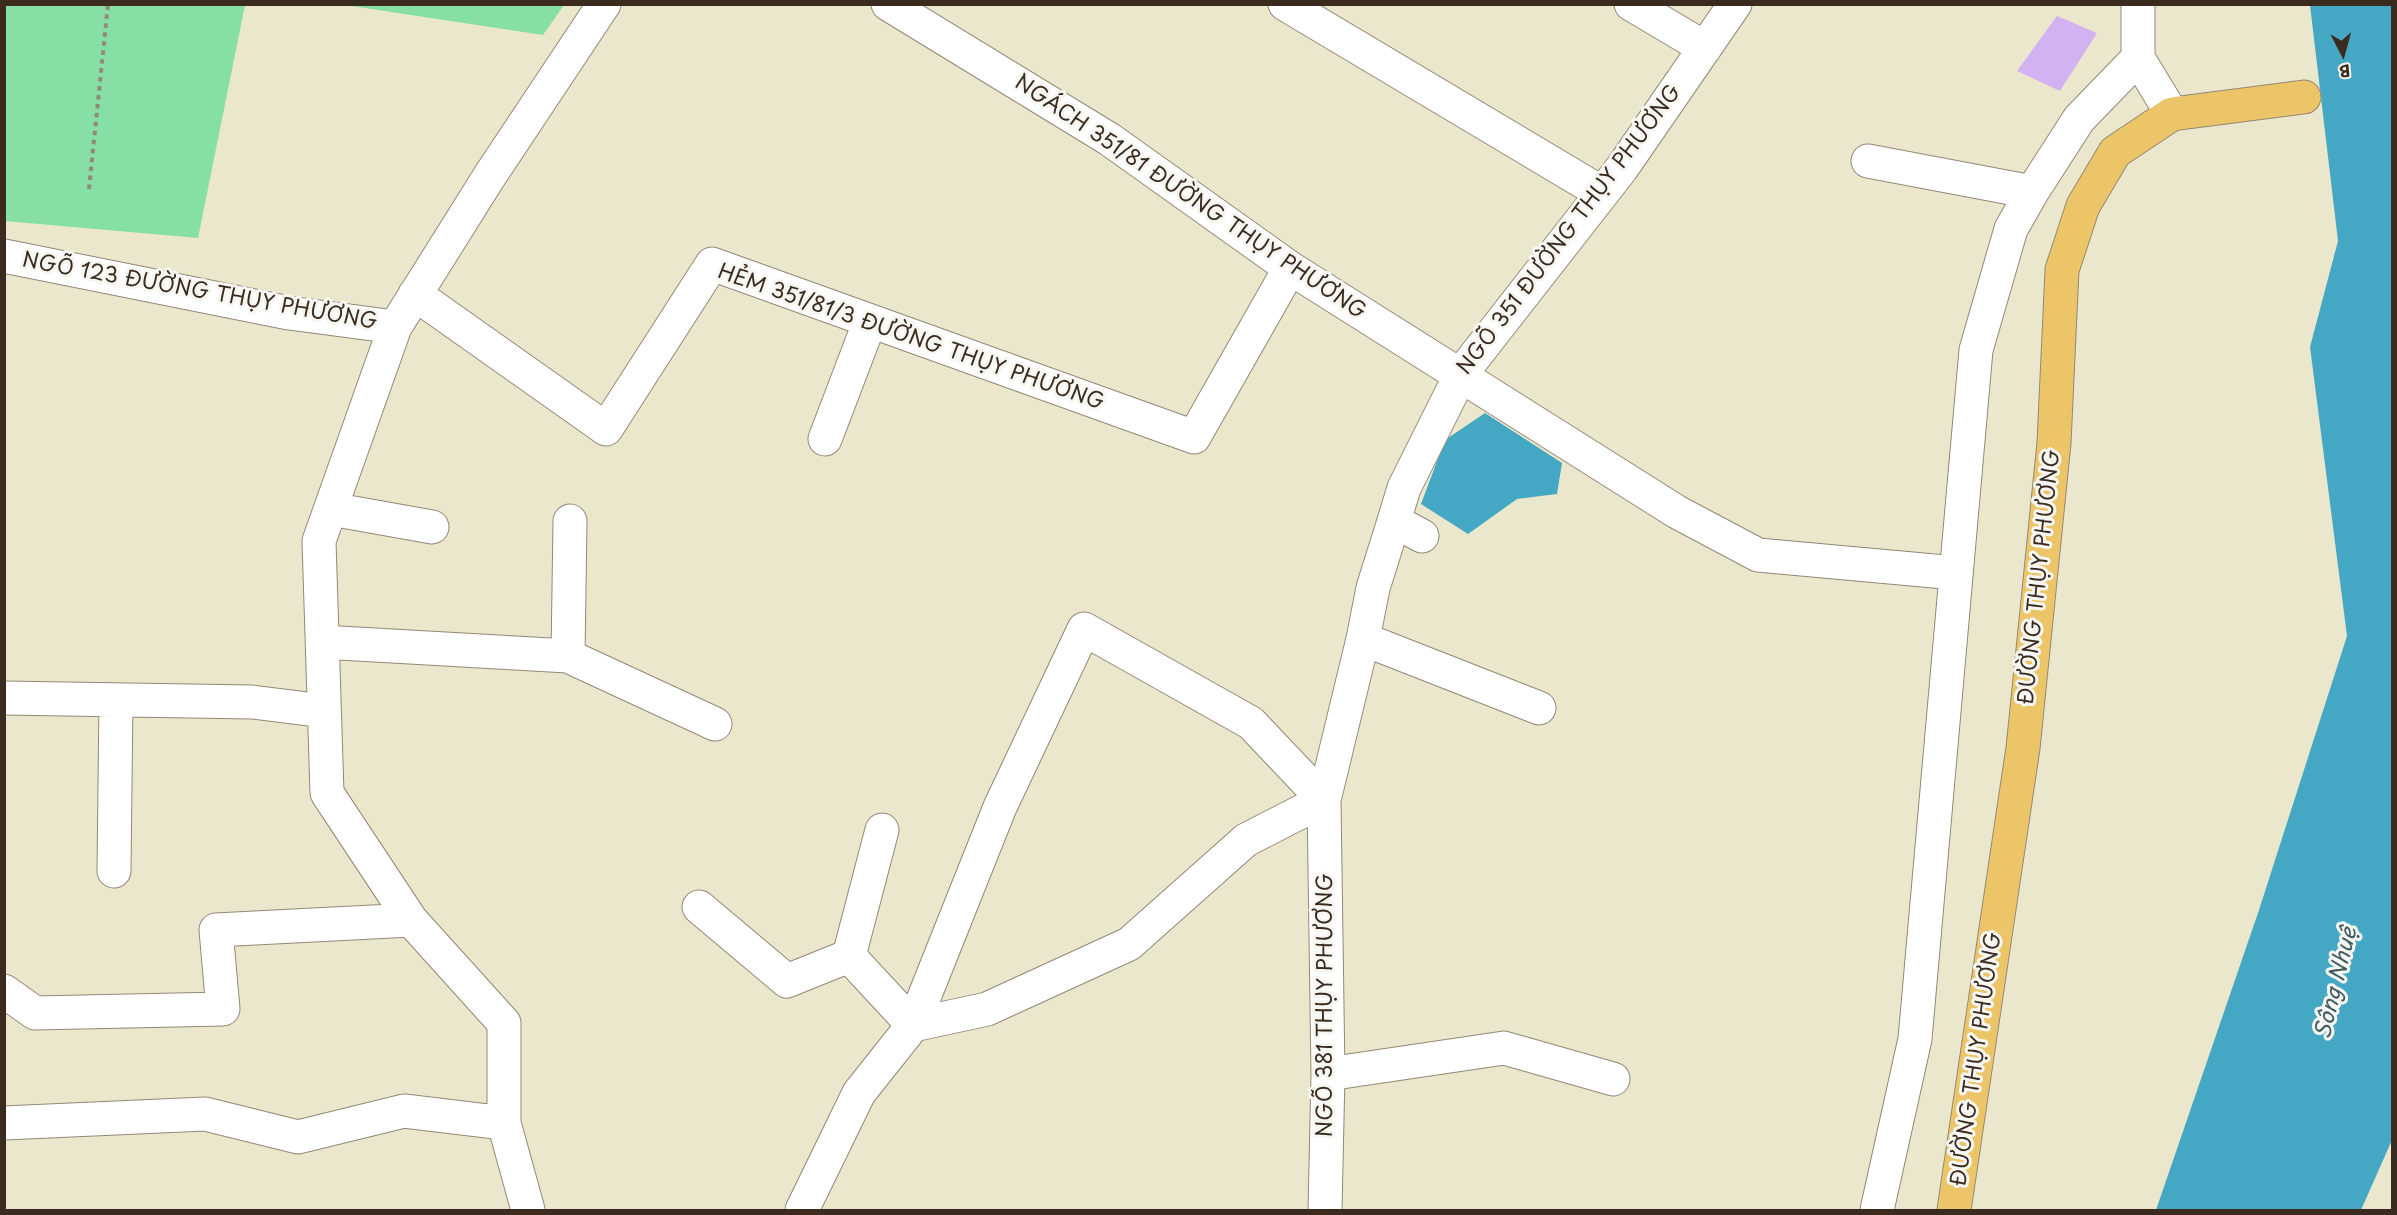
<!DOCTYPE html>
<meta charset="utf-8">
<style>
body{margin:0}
#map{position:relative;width:2397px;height:1215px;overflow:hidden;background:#ebe7cd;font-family:"Playpen Sans",sans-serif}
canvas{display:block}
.frame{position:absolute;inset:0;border:6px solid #3b2a1e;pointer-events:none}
.north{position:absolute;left:2313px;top:24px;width:60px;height:60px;-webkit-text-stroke:4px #f6f6f2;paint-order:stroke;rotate:174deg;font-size:16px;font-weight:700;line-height:24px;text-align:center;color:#3b2a1e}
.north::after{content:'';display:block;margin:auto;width:21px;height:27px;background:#3b2a1e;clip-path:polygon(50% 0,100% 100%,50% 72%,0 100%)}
</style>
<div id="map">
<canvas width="2397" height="1215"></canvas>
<div class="frame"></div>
<div class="north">B</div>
</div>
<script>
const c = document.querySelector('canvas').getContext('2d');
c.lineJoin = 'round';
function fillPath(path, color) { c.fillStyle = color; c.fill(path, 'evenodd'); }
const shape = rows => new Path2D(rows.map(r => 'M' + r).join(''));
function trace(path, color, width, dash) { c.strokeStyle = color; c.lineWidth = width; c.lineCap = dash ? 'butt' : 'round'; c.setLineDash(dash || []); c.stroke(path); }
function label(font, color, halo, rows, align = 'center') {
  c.font = font + ' "Playpen Sans",sans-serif'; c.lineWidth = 6; c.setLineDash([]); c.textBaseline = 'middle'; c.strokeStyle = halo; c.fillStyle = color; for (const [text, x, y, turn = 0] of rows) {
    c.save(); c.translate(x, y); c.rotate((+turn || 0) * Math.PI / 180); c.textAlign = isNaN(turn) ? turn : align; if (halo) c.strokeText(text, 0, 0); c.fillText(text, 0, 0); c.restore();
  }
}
fillPath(shape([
 [4,5,245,5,198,238,5,221],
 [345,5,564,5,543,35]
]), '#86e0a5');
fillPath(shape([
 [2310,5,2392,5,2392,1140,2361,1210,2156,1210,2259,910,2347,636,2310,347,2338,241],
 [1485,413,1562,463,1557,494,1517,499,1468,534,1421,504,1445,440]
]), '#44a8c4');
fillPath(shape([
 [2057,16,2097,33,2060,91,2017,71]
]), '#d2b2f1');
const minor = shape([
 [888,4,1109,139,1290,268,1677,512,1758,555,1956,573],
 [1285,4,1602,193],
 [1631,4,1705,48],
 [2138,4,2138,58,2172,114],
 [1868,161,2032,192],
 [4,256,289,313,395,327],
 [415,294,606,429,712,264,1194,437,1290,268],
 [825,439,870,321],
 [331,509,432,527],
 [1394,521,1422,536],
 [1363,639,1539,708],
 [322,642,568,656,715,724],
 [568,656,570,521],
 [4,698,252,702,324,711],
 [114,871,116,700],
 [699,907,787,981,849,956,913,1025,1000,807,1084,629,1251,723,1324,800,1328,1074,1325,1210],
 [849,956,882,830],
 [4,991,35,1013,223,1009,216,930,411,920],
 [1328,1074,1504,1048,1613,1079],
 [4,1123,205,1114,298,1137,404,1111,504,1123],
 [528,1210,504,1123,504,1023,411,920,327,793,319,541,395,327,489,177,604,4],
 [802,1210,859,1093,913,1025,987,1009,1129,944,1246,840,1324,800,1363,639,1373,588,1394,521,1404,488,1461,374,1622,168,1735,4],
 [1877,1210,1915,1039,1976,350,2011,229,2032,192,2079,119,2138,58]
]);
const major = shape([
 [1954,1210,2023,748,2054,443,2062,270,2083,206,2115,152,2172,114,2304,97]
]);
trace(minor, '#938876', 35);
trace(major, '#938876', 35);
trace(shape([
 [89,189,108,4]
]), '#938876', 4, [4.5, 4.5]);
trace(minor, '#fff', 33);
trace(major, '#edc569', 33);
label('21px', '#3b2a1e', '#f6f6f2', [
 ["NGÁCH 351/81 ĐƯỜNG THỤY PHƯƠNG",1190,198,34],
 ["NGÕ 351 ĐƯỜNG THỤY PHƯƠNG",1570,230,-53],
 ["NGÕ 123 ĐƯỜNG THỤY PHƯƠNG",200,292,10],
 ["HẺM 351/81/3 ĐƯỜNG THỤY PHƯƠNG",911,338,19],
 ["ĐƯỜNG THỤY PHƯƠNG",2040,577,-84],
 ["NGÕ 381 THỤY PHƯƠNG",1326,1005,-90],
 ["ĐƯỜNG THỤY PHƯƠNG",1977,1059,-82]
]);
label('italic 22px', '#3f5c60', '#f6f6f2', [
 ["Sông Nhuệ",2337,983,-76]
]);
</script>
